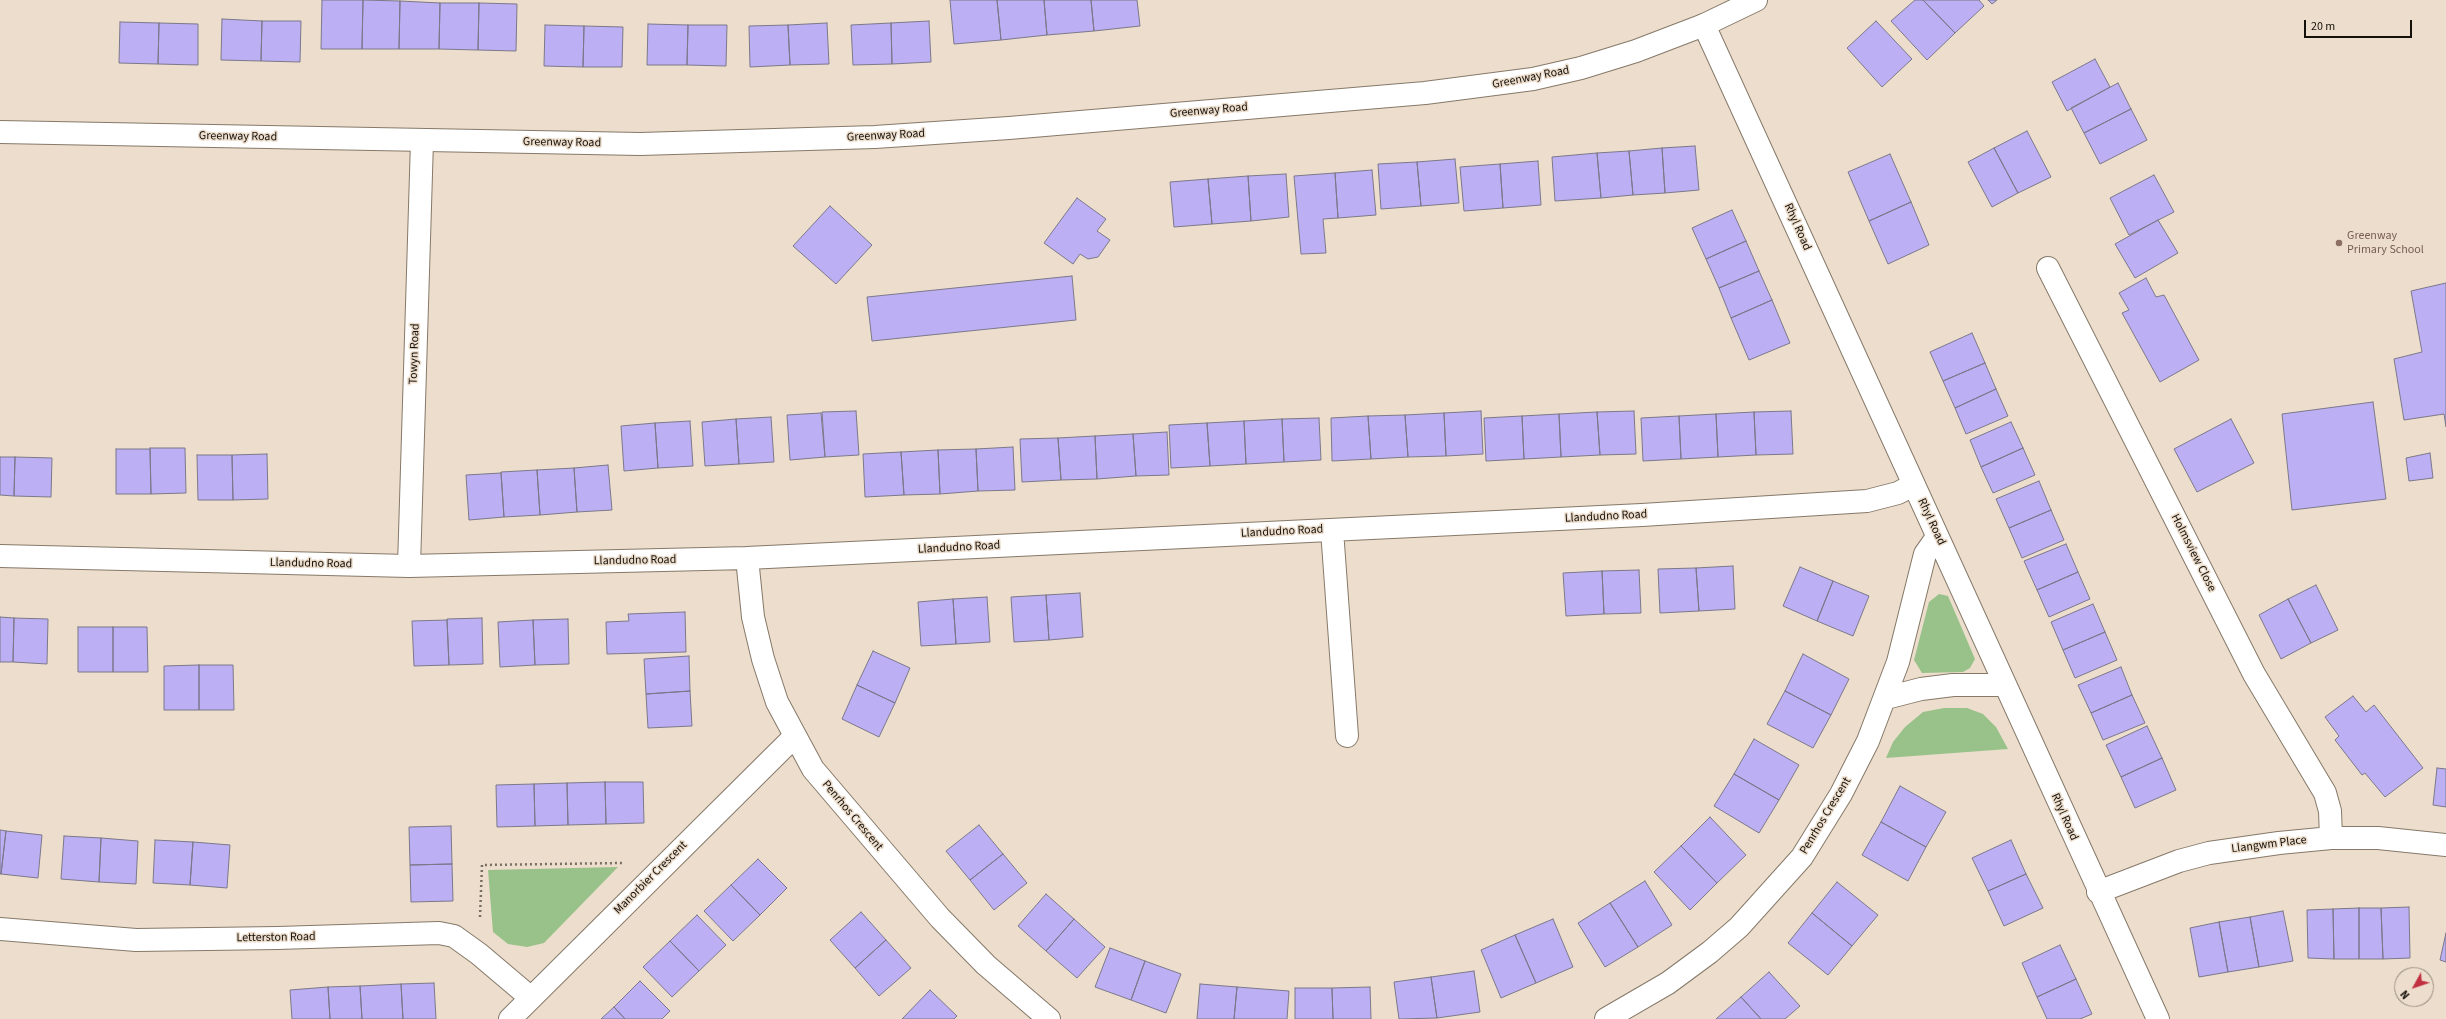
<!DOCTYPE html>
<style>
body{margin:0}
#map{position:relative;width:2446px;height:1019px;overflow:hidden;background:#ecddcc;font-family:"Source Sans 3",sans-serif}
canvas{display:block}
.north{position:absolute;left:2394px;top:967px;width:40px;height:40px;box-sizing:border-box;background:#ecddcc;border:1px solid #968b7e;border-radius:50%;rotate:230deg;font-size:11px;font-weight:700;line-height:16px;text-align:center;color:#15100a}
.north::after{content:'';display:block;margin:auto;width:14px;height:18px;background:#c23141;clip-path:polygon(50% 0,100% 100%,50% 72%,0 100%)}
.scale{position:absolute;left:2304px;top:20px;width:108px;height:18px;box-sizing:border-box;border:2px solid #15100a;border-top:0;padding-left:5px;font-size:12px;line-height:14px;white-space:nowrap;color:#15100a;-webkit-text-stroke:3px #ecddcc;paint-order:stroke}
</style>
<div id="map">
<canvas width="2446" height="1019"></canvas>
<div class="north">N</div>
<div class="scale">20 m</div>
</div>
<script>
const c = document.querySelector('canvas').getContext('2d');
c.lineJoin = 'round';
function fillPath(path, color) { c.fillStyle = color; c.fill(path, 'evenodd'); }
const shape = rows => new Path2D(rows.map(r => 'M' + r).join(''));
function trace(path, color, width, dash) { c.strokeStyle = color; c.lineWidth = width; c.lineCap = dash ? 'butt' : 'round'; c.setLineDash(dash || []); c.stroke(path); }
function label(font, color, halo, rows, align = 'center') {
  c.font = font + ' "Source Sans 3",sans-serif'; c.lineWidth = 3; c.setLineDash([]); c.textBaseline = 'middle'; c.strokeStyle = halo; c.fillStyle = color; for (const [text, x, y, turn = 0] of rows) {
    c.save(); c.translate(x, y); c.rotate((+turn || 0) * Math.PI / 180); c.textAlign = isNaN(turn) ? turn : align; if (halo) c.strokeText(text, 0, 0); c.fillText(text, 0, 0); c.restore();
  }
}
fillPath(shape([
 [1939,594,1948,596,1975,659,1970,668,1963,672,1922,673,1914,660,1929,602],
 [1944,708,1967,708,1983,714,1996,727,2008,749,1886,758,1893,742,1905,727,1923,712],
 [618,867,544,943,527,947,508,944,493,932,488,870]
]), '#98c28a');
const building = shape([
 [322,0,363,0,362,49,321,49,322,0],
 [363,0,400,1,399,49,362,49,363,0],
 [950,0,997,0,1001,40,954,44,950,0],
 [997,0,1044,0,1047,35,1001,40,997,0],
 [1044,0,1091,0,1094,31,1047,35,1044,0],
 [1091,0,1137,0,1140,26,1094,31,1091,0],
 [1915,0,1923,0,1955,33,1927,60,1891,21,1915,0],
 [1923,0,1979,0,1984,6,1955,33,1923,0],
 [1988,0,1997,0,1992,4,1988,0],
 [400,1,440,3,439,49,399,49,400,1],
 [440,3,479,3,478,50,439,49,440,3],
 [479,3,517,4,516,51,478,50,479,3],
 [222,19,262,21,261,61,221,60,222,19],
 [262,21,301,21,300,62,261,61,262,21],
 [929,21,931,62,892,64,891,23,929,21],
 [1876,21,1912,59,1882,87,1847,48,1876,21],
 [120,22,159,23,158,64,119,63,120,22],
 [159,23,198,24,198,65,158,64,159,23],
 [827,23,829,64,790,65,788,25,827,23],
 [891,23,892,64,853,65,851,25,891,23],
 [648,24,688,25,687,65,647,65,648,24],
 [545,25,584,26,583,67,544,66,545,25],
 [688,25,727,25,726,66,687,65,688,25],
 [788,25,790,65,750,67,749,26,788,25],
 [584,26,623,27,622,67,583,67,584,26],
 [2095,59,2110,87,2067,111,2052,82,2095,59],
 [2118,83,2131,109,2084,133,2071,108,2118,83],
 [2131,109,2147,140,2100,164,2084,133,2131,109],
 [2027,131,2051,177,2018,193,1994,148,2027,131],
 [1695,146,1699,190,1665,193,1662,148,1695,146],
 [1662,148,1665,193,1633,195,1629,151,1662,148],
 [1994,148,2018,193,1992,207,1968,162,1994,148],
 [1629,151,1633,195,1601,198,1597,153,1629,151],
 [1597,153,1601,198,1555,201,1552,157,1597,153],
 [1890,154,1911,202,1869,221,1848,172,1890,154],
 [1455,159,1459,203,1421,206,1417,162,1455,159],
 [1538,161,1541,205,1503,208,1500,164,1538,161],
 [1417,162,1421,206,1381,209,1378,164,1417,162],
 [1500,164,1503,208,1464,211,1460,167,1500,164],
 [1372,170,1376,215,1338,218,1335,173,1372,170],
 [1335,173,1338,218,1323,219,1326,253,1301,254,1294,176,1335,173],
 [1286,174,1289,217,1251,221,1248,176,1286,174],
 [2154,175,2174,212,2129,235,2110,198,2154,175],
 [1248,176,1251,221,1212,224,1208,179,1248,176],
 [1208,179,1212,224,1174,227,1170,182,1208,179],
 [1077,198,1106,219,1097,231,1110,240,1098,257,1088,259,1080,254,1073,264,1044,243,1077,198],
 [1911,202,1929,245,1888,264,1869,221,1911,202],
 [830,206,872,245,836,284,793,246,830,206],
 [1732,210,1746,241,1706,259,1692,228,1732,210],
 [2158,220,2178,253,2135,278,2115,244,2158,220],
 [1746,241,1759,271,1719,288,1706,259,1746,241],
 [1759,271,1772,300,1731,318,1719,288,1759,271],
 [1072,276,1076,320,872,341,867,297,1072,276],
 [2146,278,2156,297,2164,295,2199,360,2160,382,2122,313,2129,310,2119,293,2146,278],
 [2446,283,2446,427,2444,414,2404,420,2394,359,2422,352,2411,291,2446,283],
 [1772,300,1790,343,1749,360,1731,318,1772,300],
 [1972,333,1985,363,1943,381,1930,352,1972,333],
 [1985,363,1996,389,1955,408,1943,381,1985,363],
 [1996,389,2008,416,1966,434,1955,408,1996,389],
 [2373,402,2386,499,2292,510,2282,414,2373,402],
 [856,411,859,455,825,457,822,412,856,411],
 [1481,411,1483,454,1446,456,1444,413,1481,411],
 [1634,411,1636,454,1600,455,1597,412,1634,411],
 [1791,411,1793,454,1756,455,1754,412,1791,411],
 [1597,412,1600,455,1561,457,1559,414,1597,412],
 [1754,412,1756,455,1718,457,1716,414,1754,412],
 [821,413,825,457,790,460,787,415,821,413],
 [1444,413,1446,456,1408,457,1405,415,1444,413],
 [1559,414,1561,457,1524,459,1522,416,1559,414],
 [1716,414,1718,457,1681,459,1679,416,1716,414],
 [1405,415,1408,457,1371,459,1368,416,1405,415],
 [1368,416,1371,459,1332,461,1331,418,1368,416],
 [1522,416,1524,459,1486,461,1484,418,1522,416],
 [1679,416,1681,459,1643,461,1641,418,1679,416],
 [771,417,774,462,739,464,736,419,771,417],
 [1319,418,1321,460,1284,462,1282,419,1319,418],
 [736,419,739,464,705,466,702,422,736,419],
 [1282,419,1284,462,1246,464,1244,421,1282,419],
 [2231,419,2254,463,2197,492,2174,449,2231,419],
 [690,421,693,466,658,468,655,423,690,421],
 [1244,421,1246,464,1210,466,1207,423,1244,421],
 [2011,422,2023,448,1981,467,1970,440,2011,422],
 [655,423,658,468,624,471,621,426,655,423],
 [1207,423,1210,466,1171,468,1169,425,1207,423],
 [1167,432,1169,475,1136,476,1133,434,1167,432],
 [1133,434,1136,476,1097,479,1095,436,1133,434],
 [1095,436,1097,479,1061,480,1058,438,1095,436],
 [1058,438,1061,480,1022,482,1020,439,1058,438],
 [1013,447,1015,490,978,491,976,449,1013,447],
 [150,448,185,448,186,493,151,494,150,448],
 [2023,448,2035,475,1993,493,1981,467,2023,448],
 [116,449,150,449,151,494,116,494,116,449],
 [976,449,978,491,940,494,938,450,976,449],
 [938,450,940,494,904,495,901,452,938,450],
 [901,452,904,495,865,497,863,454,901,452],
 [2430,453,2433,478,2409,481,2406,458,2430,453],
 [267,454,268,499,233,500,232,455,267,454],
 [197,455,232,455,233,500,198,500,197,455],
 [0,457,15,457,14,496,0,495,0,457],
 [15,457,52,458,51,497,14,496,15,457],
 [608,465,612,510,577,512,574,468,608,465],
 [574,468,577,512,540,515,537,470,574,468],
 [537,470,540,515,504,517,501,472,537,470],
 [501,473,504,517,469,520,466,475,501,473],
 [2039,481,2051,510,2009,528,1996,499,2039,481],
 [2051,510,2064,540,2022,558,2009,528,2051,510],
 [2066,544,2078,572,2037,590,2024,561,2066,544],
 [1733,566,1735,609,1699,611,1696,568,1733,566],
 [1800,567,1833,581,1817,621,1783,606,1800,567],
 [1696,568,1699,611,1660,613,1658,569,1696,568],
 [1639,570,1641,613,1604,614,1602,571,1639,570],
 [1602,571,1604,614,1566,616,1563,573,1602,571],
 [2078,572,2090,599,2049,617,2037,590,2078,572],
 [1833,581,1869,596,1853,636,1817,621,1833,581],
 [2316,585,2338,630,2311,643,2288,599,2316,585],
 [1080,593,1083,637,1049,640,1046,595,1080,593],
 [1046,595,1049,640,1014,642,1011,597,1046,595],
 [987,597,990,642,956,644,953,599,987,597],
 [953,599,956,644,921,646,918,602,953,599],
 [2288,599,2311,643,2281,659,2259,615,2288,599],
 [2093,604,2105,632,2063,650,2051,622,2093,604],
 [685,612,686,652,607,654,606,622,629,621,628,614,685,612],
 [0,617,14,618,13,662,0,662,0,617],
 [14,618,48,619,47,664,13,662,14,618],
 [482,618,483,664,449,665,447,619,482,618],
 [568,619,569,664,535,665,533,620,568,619],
 [447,620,449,665,414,666,412,621,447,620],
 [533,620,535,665,500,667,498,622,533,620],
 [78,627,113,627,113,672,78,672,78,627],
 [113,627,147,627,148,672,113,672,113,627],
 [2105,632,2117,660,2075,678,2063,650,2105,632],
 [873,651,910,668,895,703,857,685,873,651],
 [1803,654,1849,679,1831,715,1785,691,1803,654],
 [689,656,690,691,646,694,644,659,689,656],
 [199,665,199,710,164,710,164,666,199,665],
 [199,665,233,665,234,710,199,710,199,665],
 [2121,667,2132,695,2091,713,2078,685,2121,667],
 [857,685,895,703,879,737,842,719,857,685],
 [690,691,692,726,648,728,646,694,690,691],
 [1785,691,1831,715,1813,748,1767,724,1785,691],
 [2132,695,2145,723,2103,740,2091,713,2132,695],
 [2353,696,2366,712,2374,705,2423,768,2385,797,2365,773,2362,775,2335,740,2339,736,2325,717,2353,696],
 [2147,726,2162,758,2121,777,2106,745,2147,726],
 [1754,739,1799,765,1779,800,1734,774,1754,739],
 [2162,758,2176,790,2135,808,2121,777,2162,758],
 [2437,768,2446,769,2446,807,2433,805,2437,768],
 [1734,774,1779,800,1759,833,1714,806,1734,774],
 [605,782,643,782,644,823,606,824,605,782],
 [605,782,606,824,568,825,567,783,605,782],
 [567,783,568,825,535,826,534,784,567,783],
 [534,784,535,826,497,827,496,785,534,784],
 [1900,786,1946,812,1926,847,1881,822,1900,786],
 [1710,817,1746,855,1717,883,1681,846,1710,817],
 [1881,822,1926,847,1908,881,1862,855,1881,822],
 [979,825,1003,854,970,880,946,851,979,825],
 [451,826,452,864,410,865,409,827,451,826],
 [0,830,6,831,1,874,0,874,0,830],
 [6,831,42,835,38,878,1,874,6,831],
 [64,836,101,838,99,882,61,879,64,836],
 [101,838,138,841,136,884,99,882,101,838],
 [155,840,193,842,190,885,153,883,155,840],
 [2011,840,2026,874,1988,891,1972,858,2011,840],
 [193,842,230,845,227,888,190,885,193,842],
 [1681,846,1717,883,1690,910,1654,872,1681,846],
 [1003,854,1027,883,994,910,970,880,1003,854],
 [758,859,787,888,760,915,731,885,758,859],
 [452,864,453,901,411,902,410,865,452,864],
 [2026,874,2043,908,2004,926,1988,891,2026,874],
 [1645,881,1672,925,1638,947,1610,903,1645,881],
 [1837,882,1878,915,1852,946,1812,913,1837,882],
 [731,885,760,915,733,941,704,911,731,885],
 [1046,894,1074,919,1046,951,1018,926,1046,894],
 [1610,903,1638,947,1605,967,1578,923,1610,903],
 [2409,907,2410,958,2383,959,2381,908,2409,907],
 [2359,908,2359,959,2334,959,2333,909,2359,908],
 [2359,908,2381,908,2383,959,2359,959,2359,908],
 [2333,909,2334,959,2308,958,2307,910,2333,909],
 [2283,911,2293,961,2259,967,2250,917,2283,911],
 [861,912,886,940,855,968,830,940,861,912],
 [1812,913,1852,946,1828,975,1788,943,1812,913],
 [697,915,726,945,699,971,670,941,697,915],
 [2250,917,2259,967,2228,972,2219,922,2250,917],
 [1074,919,1105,947,1077,978,1046,951,1074,919],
 [1553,919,1573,967,1536,983,1515,935,1553,919],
 [2219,922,2228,972,2199,977,2190,928,2219,922],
 [2446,933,2446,962,2440,960,2446,933],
 [1515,935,1536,983,1501,998,1481,950,1515,935],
 [886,940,911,968,879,996,855,968,886,940],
 [670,941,699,971,672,997,643,967,670,941],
 [2060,945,2076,979,2037,997,2022,963,2060,945],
 [1110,948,1145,961,1131,1000,1095,987,1110,948],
 [1145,961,1181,974,1166,1013,1131,1000,1145,961],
 [1474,971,1480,1012,1437,1018,1431,977,1474,971],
 [1769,972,1800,1006,1785,1019,1761,1019,1741,997,1769,972],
 [1431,977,1437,1018,1399,1019,1394,982,1431,977],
 [2076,979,2092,1014,2080,1019,2047,1019,2037,997,2076,979],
 [640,981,670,1011,662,1019,625,1019,614,1007,640,981],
 [434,983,436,1019,403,1019,401,984,434,983],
 [401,984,403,1019,362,1019,360,986,401,984],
 [1200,984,1237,987,1234,1019,1197,1019,1200,984],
 [360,986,362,1019,330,1019,328,987,360,986],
 [328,987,330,1019,292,1019,290,990,328,987],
 [1237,987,1289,991,1287,1019,1234,1019,1237,987],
 [1370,987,1371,1019,1333,1019,1332,988,1370,987],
 [1295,988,1332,988,1333,1019,1295,1019,1295,988],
 [930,990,957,1016,954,1019,902,1019,930,990],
 [1741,997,1761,1019,1716,1019,1741,997],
 [614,1007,625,1019,601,1019,614,1007]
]);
fillPath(building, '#bdaff4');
trace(building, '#7b788a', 1);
const street = shape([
 [1704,25,2158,1019],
 [2048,268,2254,674,2325,793,2330,811,2331,838],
 [1332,530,1347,736],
 [0,556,409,566,747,558,1642,515,1867,501,1898,493,1913,485],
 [747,558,753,617,763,659,777,702,813,769,940,918,986,965,1049,1019],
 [409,566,422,141],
 [1886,698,1921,689,1953,685,2005,685],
 [2098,892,2179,861,2209,853,2279,843,2331,838,2378,838,2446,845],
 [0,929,136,940,278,938,439,933,454,936,479,954,531,998],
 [510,1019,794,737],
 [1606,1019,1668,983,1710,952,1739,927,1802,857,1841,794,1868,741,1898,662,1925,554,1937,537]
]);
const secondary = shape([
 [0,132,640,144,875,137,1009,128,1425,93,1533,79,1581,68,1636,51,1704,25,1756,0]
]);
trace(street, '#867969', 24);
trace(secondary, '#867969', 24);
trace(shape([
 [480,917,482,865,623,863]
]), '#786f64', 2.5, [2, 3]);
trace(street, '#fff', 22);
trace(secondary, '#fff', 22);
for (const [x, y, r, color] of [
 [2339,243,4,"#8d6e63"]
]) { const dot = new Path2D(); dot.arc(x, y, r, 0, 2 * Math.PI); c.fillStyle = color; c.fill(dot); trace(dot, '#ecddcc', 1.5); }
label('12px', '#15100a', '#ecddcc', [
 ["Greenway Road",1531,78,-11],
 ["Greenway Road",1209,111,-5],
 ["Greenway Road",886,136,-3],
 ["Greenway Road",238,137,1],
 ["Greenway Road",562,143,1],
 ["Rhyl Road",1797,227,66],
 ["Towyn Road",415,354,-88],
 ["Llandudno Road",1606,517,-3],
 ["Rhyl Road",1931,522,65],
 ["Llandudno Road",1282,532,-3],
 ["Llandudno Road",959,548,-3],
 ["Holmsview Close",2193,553,63],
 ["Llandudno Road",635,561,-1],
 ["Llandudno Road",311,564,1],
 ["Penrhos Crescent",852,816,50],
 ["Penrhos Crescent",1826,816,-59],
 ["Rhyl Road",2064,817,66],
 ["Llangwm Place",2269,845,-7],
 ["Manorbier Crescent",651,878,-45],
 ["Letterston Road",276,938,-1]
]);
label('12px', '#785e54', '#ecddcc', [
 ["Greenway",2347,236],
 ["Primary School",2347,250]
], 'left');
</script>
